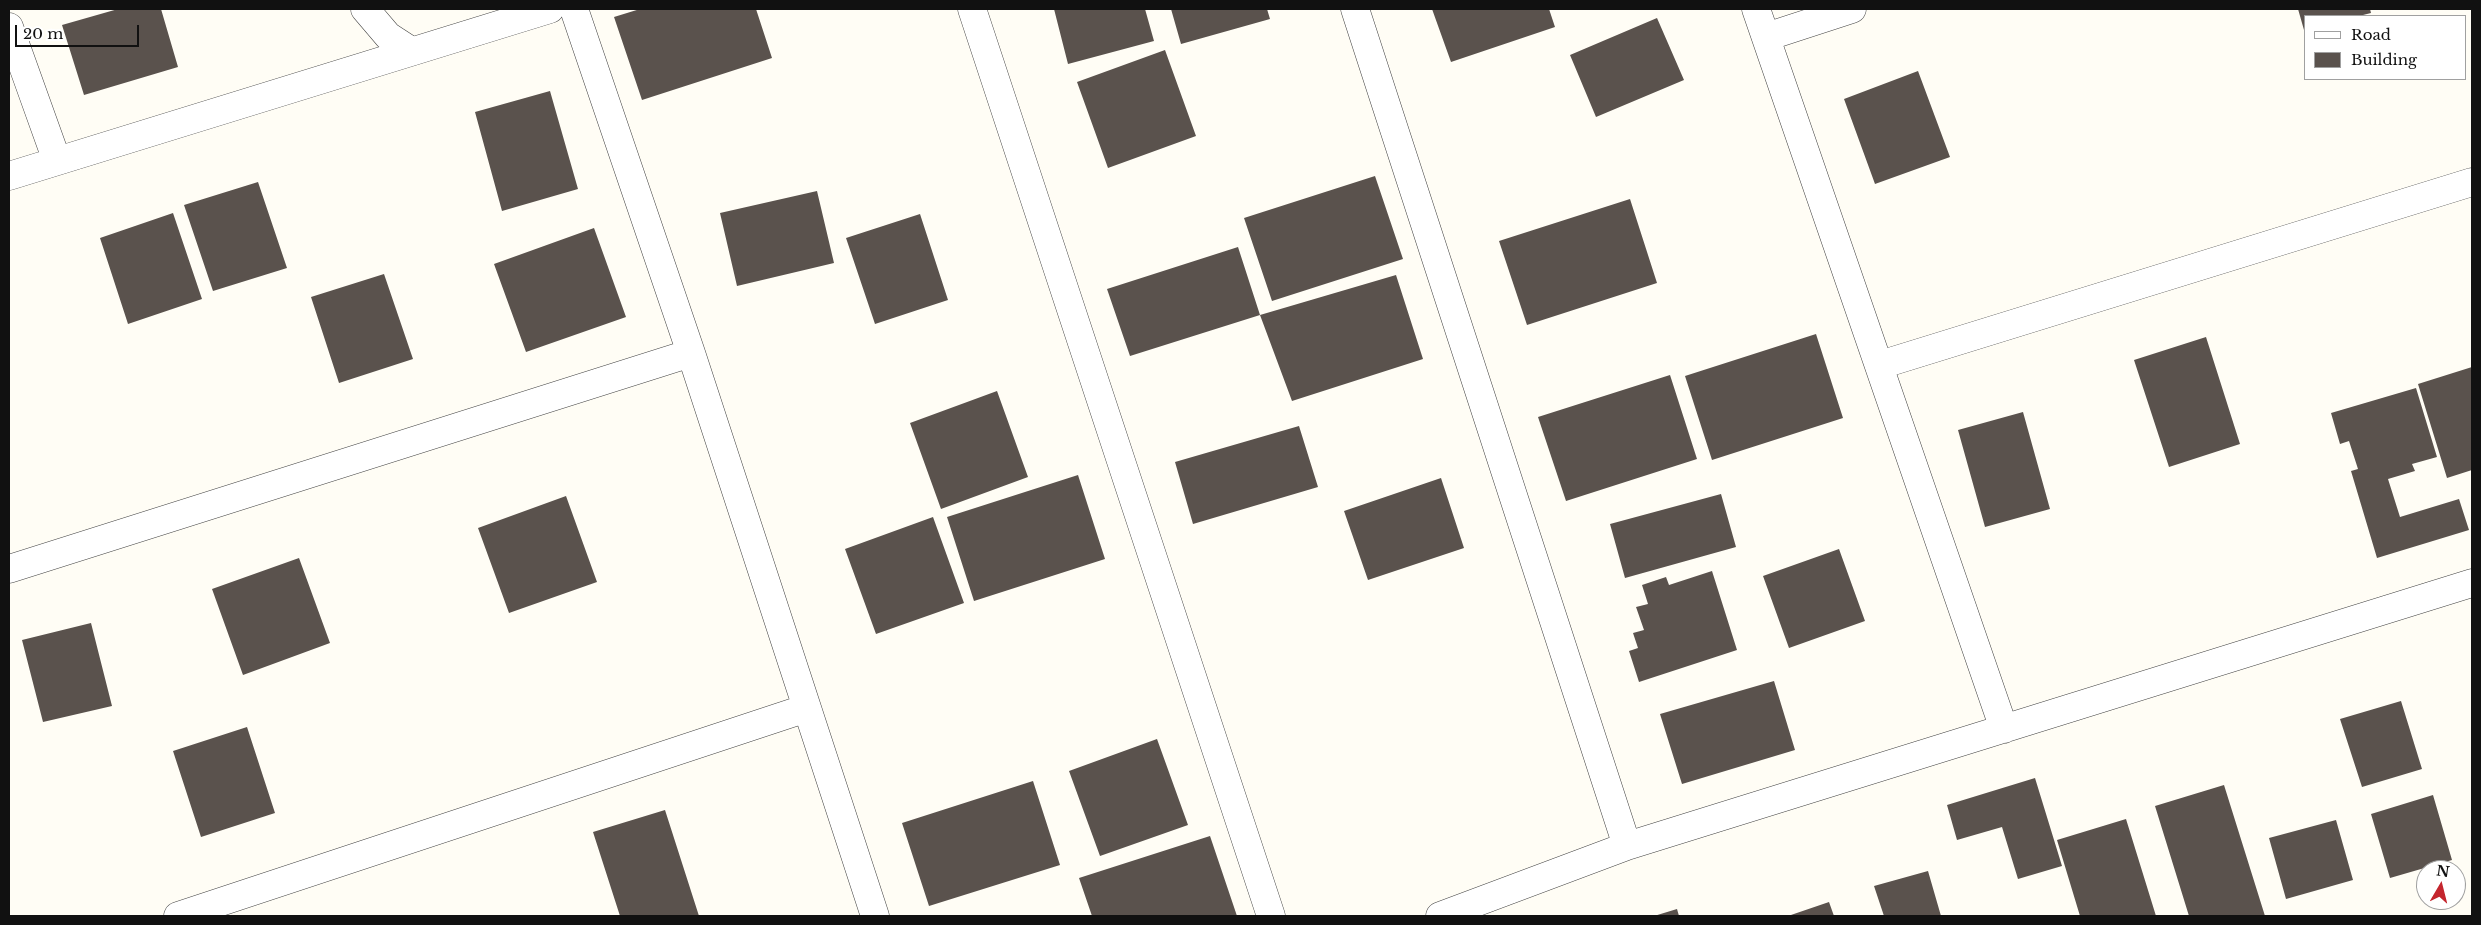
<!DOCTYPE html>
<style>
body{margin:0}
#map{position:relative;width:2481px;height:925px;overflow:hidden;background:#fffdf5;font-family:"Libre Baskerville",serif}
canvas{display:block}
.frame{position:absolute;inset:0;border:10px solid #111;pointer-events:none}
.legend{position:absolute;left:2304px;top:15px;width:162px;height:65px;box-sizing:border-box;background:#fff;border:1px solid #a0a0a0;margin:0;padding:6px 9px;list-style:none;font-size:15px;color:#111}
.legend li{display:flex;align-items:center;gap:10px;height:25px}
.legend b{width:25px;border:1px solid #a0a0a0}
.north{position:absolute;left:2416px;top:860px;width:50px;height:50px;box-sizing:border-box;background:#fff;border:1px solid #a0a0a0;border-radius:50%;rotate:8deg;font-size:14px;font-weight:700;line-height:20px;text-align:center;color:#111}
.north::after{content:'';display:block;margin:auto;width:18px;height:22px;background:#c4262e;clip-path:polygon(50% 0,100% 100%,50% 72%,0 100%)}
.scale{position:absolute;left:15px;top:25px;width:124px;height:22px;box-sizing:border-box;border:2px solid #111;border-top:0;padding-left:6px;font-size:15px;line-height:18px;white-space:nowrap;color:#111;-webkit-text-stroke:4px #fff;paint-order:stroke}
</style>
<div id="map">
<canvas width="2481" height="925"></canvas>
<div class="frame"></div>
<ul class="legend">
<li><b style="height:6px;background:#fff"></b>Road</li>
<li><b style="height:14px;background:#5a524d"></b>Building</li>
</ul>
<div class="north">N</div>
<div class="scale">20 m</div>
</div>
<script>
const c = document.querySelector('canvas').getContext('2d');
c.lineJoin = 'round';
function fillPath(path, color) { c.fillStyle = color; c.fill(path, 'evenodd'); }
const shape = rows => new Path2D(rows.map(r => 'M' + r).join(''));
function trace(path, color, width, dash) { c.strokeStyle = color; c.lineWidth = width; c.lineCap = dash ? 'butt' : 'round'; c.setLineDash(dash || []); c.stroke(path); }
fillPath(shape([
 [118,9,161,9,178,67,84,95,62,25],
 [640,9,756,9,772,58,642,100,614,17],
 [1054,9,1145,9,1154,41,1068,64],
 [1171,9,1267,9,1270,19,1181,44],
 [1432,9,1549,9,1555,27,1451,62],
 [2298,9,2370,9,2371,13,2359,16,2305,16,2304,30],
 [1657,18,1684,80,1596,117,1570,55],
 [1165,50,1196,136,1108,168,1077,82],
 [1918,71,1950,157,1875,184,1844,99],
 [550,91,578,189,502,211,475,112],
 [1375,176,1403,259,1272,301,1244,218],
 [258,182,287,268,213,291,184,205],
 [817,191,834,263,737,286,720,213],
 [1630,199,1657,283,1527,325,1499,241],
 [173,213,202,299,128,324,100,238],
 [920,214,948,300,875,324,846,238],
 [594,228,626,317,526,352,494,264],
 [1238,247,1260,315,1396,275,1423,359,1292,401,1260,315,1130,356,1107,289],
 [384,274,413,359,339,383,311,297],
 [1816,334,1843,418,1712,460,1685,376],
 [2206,337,2240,444,2169,467,2134,360],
 [2472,367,2472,470,2447,478,2418,384],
 [1670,375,1697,459,1566,501,1538,417],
 [2416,388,2437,457,2412,464,2415,471,2388,479,2400,517,2459,499,2469,530,2377,558,2351,471,2358,469,2349,441,2340,444,2331,413],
 [997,391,1028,477,941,509,910,423],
 [2023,412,2050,509,1985,527,1958,430],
 [1299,426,1318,487,1193,524,1175,462],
 [1078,475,1105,559,974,601,947,517],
 [1441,478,1464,548,1368,580,1344,511],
 [1721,494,1736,547,1625,578,1610,524],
 [566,496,597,582,509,613,478,528],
 [933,517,964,603,876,634,845,549],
 [1839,549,1865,621,1789,648,1763,576],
 [299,558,330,643,243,675,212,589],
 [1712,571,1737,650,1639,682,1629,651,1638,648,1633,633,1644,630,1636,607,1648,604,1642,585,1666,577,1669,585],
 [91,623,112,706,43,722,22,640],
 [1774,681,1795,750,1682,784,1660,714],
 [2401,701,2422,769,2362,787,2340,719],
 [247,727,275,813,201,837,173,751],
 [1157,739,1188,825,1100,856,1069,771],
 [2035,778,2062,866,2018,879,2002,827,1957,840,1947,805],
 [1033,781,1060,865,929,906,902,823],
 [2224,785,2265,916,2189,916,2155,806],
 [2433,795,2452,860,2390,878,2371,814],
 [665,810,699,916,620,916,593,832],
 [2126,819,2156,916,2080,916,2057,840],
 [2336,820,2353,880,2286,899,2269,838],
 [1210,836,1237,916,1092,916,1079,878],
 [1928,871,1941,916,1884,916,1874,886],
 [1829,902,1834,916,1788,916],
 [1677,909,1679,916,1654,916]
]), '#5a524d');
const minor = shape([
 [365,9,388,36,411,51],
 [574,9,691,353,875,916],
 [972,9,1271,916],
 [1355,9,1627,846],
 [1756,9,2004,729],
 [9,27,57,161],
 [1766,37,1852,9],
 [9,176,550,9],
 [1880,365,2472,182],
 [9,569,691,353],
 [178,916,807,708],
 [1440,916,1627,846,2472,583]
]);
trace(minor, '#444', 29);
trace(minor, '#fff', 28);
</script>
